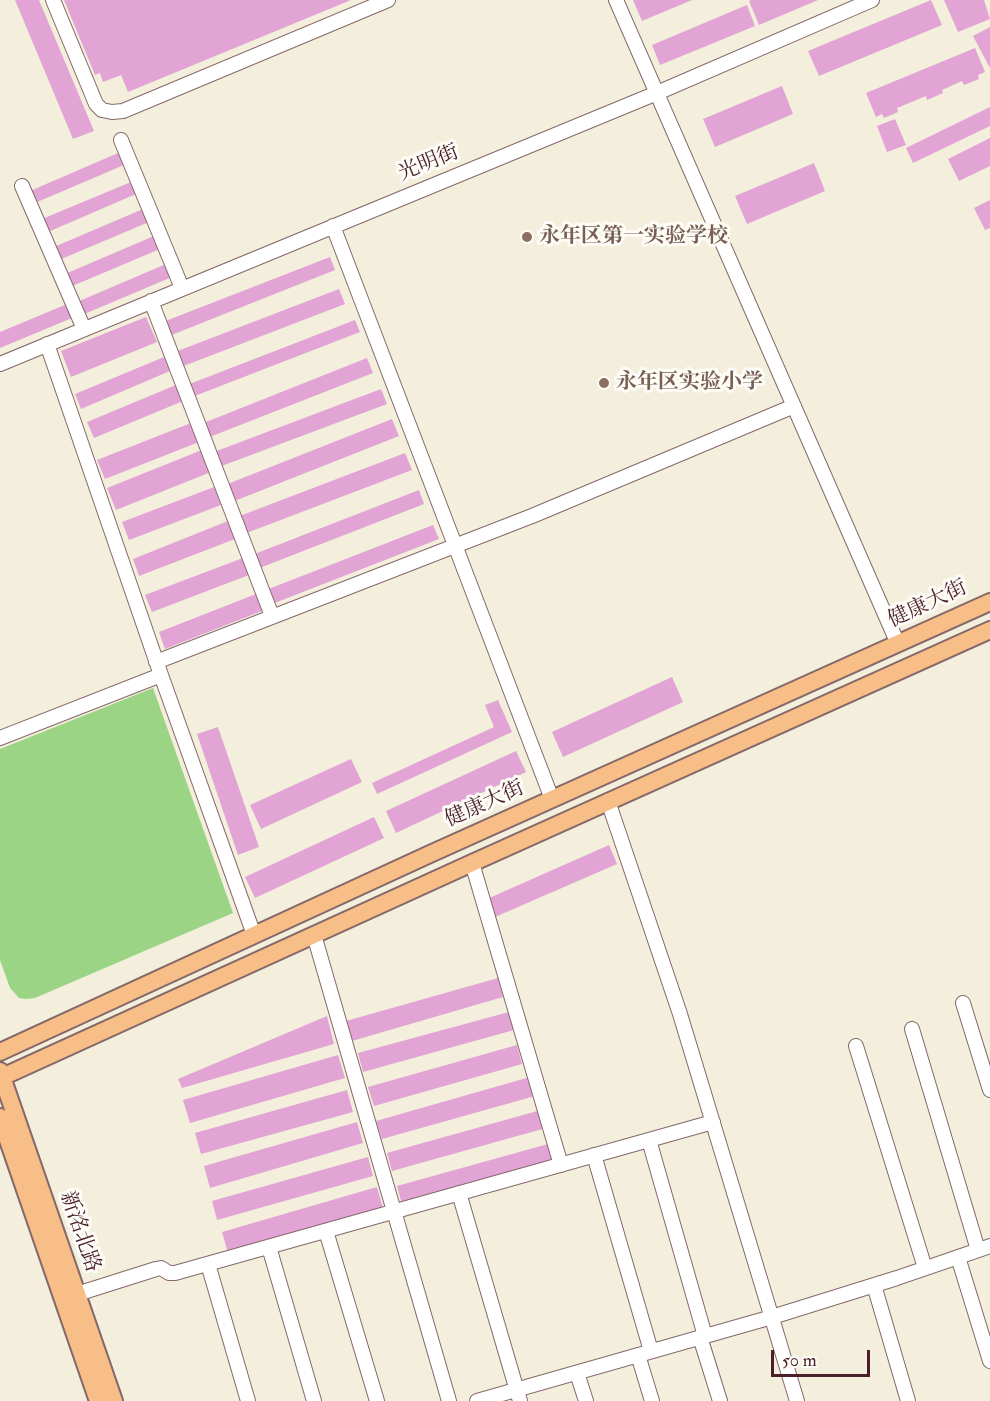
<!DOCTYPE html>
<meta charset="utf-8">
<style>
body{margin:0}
#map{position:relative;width:990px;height:1401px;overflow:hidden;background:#f3efdc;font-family:"IM FELL Double Pica",serif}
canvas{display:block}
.scale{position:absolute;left:771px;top:1350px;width:99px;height:27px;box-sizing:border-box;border:3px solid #4a1f2b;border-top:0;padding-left:8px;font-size:18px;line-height:21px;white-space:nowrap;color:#4a1f2b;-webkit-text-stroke:4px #fdfcf7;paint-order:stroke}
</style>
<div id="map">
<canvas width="990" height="1401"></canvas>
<div class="scale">50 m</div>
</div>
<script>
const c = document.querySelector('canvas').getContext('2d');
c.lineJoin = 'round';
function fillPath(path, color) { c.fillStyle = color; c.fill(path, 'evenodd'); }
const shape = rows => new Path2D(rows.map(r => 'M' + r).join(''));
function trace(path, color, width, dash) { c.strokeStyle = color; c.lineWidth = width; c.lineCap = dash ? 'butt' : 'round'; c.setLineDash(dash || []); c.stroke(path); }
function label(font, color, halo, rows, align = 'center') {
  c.font = font + ' "IM FELL Double Pica","Noto Serif SC",serif'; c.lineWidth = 6; c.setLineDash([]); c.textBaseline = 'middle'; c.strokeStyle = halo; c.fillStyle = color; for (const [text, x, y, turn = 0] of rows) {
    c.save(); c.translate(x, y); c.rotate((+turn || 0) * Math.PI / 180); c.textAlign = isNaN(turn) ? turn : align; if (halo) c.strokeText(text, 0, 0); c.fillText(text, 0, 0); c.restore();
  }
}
fillPath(shape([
 [153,688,233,913,35,998,26,999,19,998,10,988,0,960,0,749]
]), '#9cd486');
fillPath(shape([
 [15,0,39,0,94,131,73,139],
 [64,0,351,0,128,92,121,75,103,82,100,73,95,75],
 [633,0,692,0,642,21],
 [751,0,818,0,759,25,749,1],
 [931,0,942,25,819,76,808,51],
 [944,0,984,0,990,19,958,32],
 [747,5,755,26,660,65,652,45],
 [990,27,990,68,973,36],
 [975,48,985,72,978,75,979,79,964,85,962,81,942,90,943,93,927,100,926,96,897,108,898,112,884,118,882,114,876,117,866,93],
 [782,86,793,114,715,147,703,119],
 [990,107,990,126,913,163,906,148],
 [895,119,906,145,887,152,877,126],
 [990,138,990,166,959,181,948,159],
 [118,153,124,165,35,203,30,191],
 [814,163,825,191,747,224,735,196],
 [131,182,136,194,48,232,42,219],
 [990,200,990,228,985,230,974,208],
 [143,209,149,222,59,260,54,247],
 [154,236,160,249,70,287,65,274],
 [330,257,335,270,169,336,163,322],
 [166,264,172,277,82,315,77,302],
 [339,289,345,304,181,367,175,352],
 [67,304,72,318,0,348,0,332],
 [146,317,157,342,71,377,61,351],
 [355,320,360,332,192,397,187,385],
 [164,357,170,371,81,409,75,394],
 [367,358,373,373,207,438,201,424],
 [176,385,183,401,94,438,87,422],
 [381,389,387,404,219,467,214,452],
 [392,419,399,436,232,502,225,485],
 [191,423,199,442,105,479,97,460],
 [202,450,211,472,116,510,107,488],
 [405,453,412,470,244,534,237,517],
 [214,487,221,505,129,540,122,522],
 [419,490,424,504,257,569,252,555],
 [228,521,235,539,139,576,133,559],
 [433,525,439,539,272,604,266,590],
 [243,558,249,575,152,612,145,595],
 [256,594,262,611,165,649,159,632],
 [672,677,683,702,563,757,552,732],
 [498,700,512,732,377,794,372,783,494,727,485,705],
 [218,727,259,847,238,855,197,734],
 [516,751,526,772,396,833,386,811],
 [351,759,362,782,261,829,250,805],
 [374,817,384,838,255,898,245,877],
 [609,845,617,864,495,917,487,899],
 [498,978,503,997,352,1041,346,1021],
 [509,1012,514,1030,363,1072,358,1053],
 [327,1016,334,1044,182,1088,178,1079],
 [517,1045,522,1064,374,1106,368,1087],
 [338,1055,345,1078,190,1123,183,1100],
 [530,1077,535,1096,382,1139,376,1121],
 [347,1090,353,1112,201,1154,195,1133],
 [541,1110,546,1128,392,1171,387,1153],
 [357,1122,363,1143,210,1188,204,1166],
 [548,1144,553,1162,402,1204,397,1186],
 [368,1157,373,1176,217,1220,212,1201],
 [377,1187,383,1208,228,1253,222,1232]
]), '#e1a4d5');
const minor = shape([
 [53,0,96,104,102,110,112,112,123,111,388,0],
 [616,0,898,644],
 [121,140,182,288],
 [22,186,84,329],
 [333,226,552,799],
 [151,301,272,616],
 [47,344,161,675,254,935],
 [0,364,657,93,872,0],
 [156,662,532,516,794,406],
 [0,738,161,675],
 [608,801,680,1014,797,1401],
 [472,863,561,1165],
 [314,935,449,1401],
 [963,1003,990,1090],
 [912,1029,978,1250],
 [856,1046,925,1268],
 [649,1140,705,1336],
 [594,1155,651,1351],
 [459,1193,520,1401],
 [326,1231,377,1401],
 [269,1247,314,1401],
 [958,1257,990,1361],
 [208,1264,248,1401],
 [874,1285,908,1401],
 [77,1294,156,1269,161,1268,169,1273,175,1273,713,1122],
 [700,1337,720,1401],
 [638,1355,652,1401],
 [577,1373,586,1401],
 [477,1401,772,1317,897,1278,990,1246]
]);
const major = shape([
 [0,1052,430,854,990,602],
 [0,1071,114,1401],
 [0,1078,472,863,990,630],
 [0,1117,98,1401]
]);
trace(minor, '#856869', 16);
trace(major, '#856869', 20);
trace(minor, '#fff', 14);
trace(major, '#f7be88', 16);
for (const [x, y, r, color] of [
 [527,237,6,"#8d6e63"],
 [604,383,6,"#8d6e63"]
]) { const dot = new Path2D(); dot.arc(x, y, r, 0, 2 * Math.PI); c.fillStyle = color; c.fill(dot); trace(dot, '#fdfcf7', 2); }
label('21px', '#4a1f2b', '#fdfcf7', [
 ["光明街",429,164,-22],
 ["健康大街",928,605,-25],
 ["健康大街",485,805,-24],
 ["新洺北路",79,1232,71]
]);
label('bold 21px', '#785e54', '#fdfcf7', [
 ["永年区第一实验学校",539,237],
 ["永年区实验小学",616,383]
], 'left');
</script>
